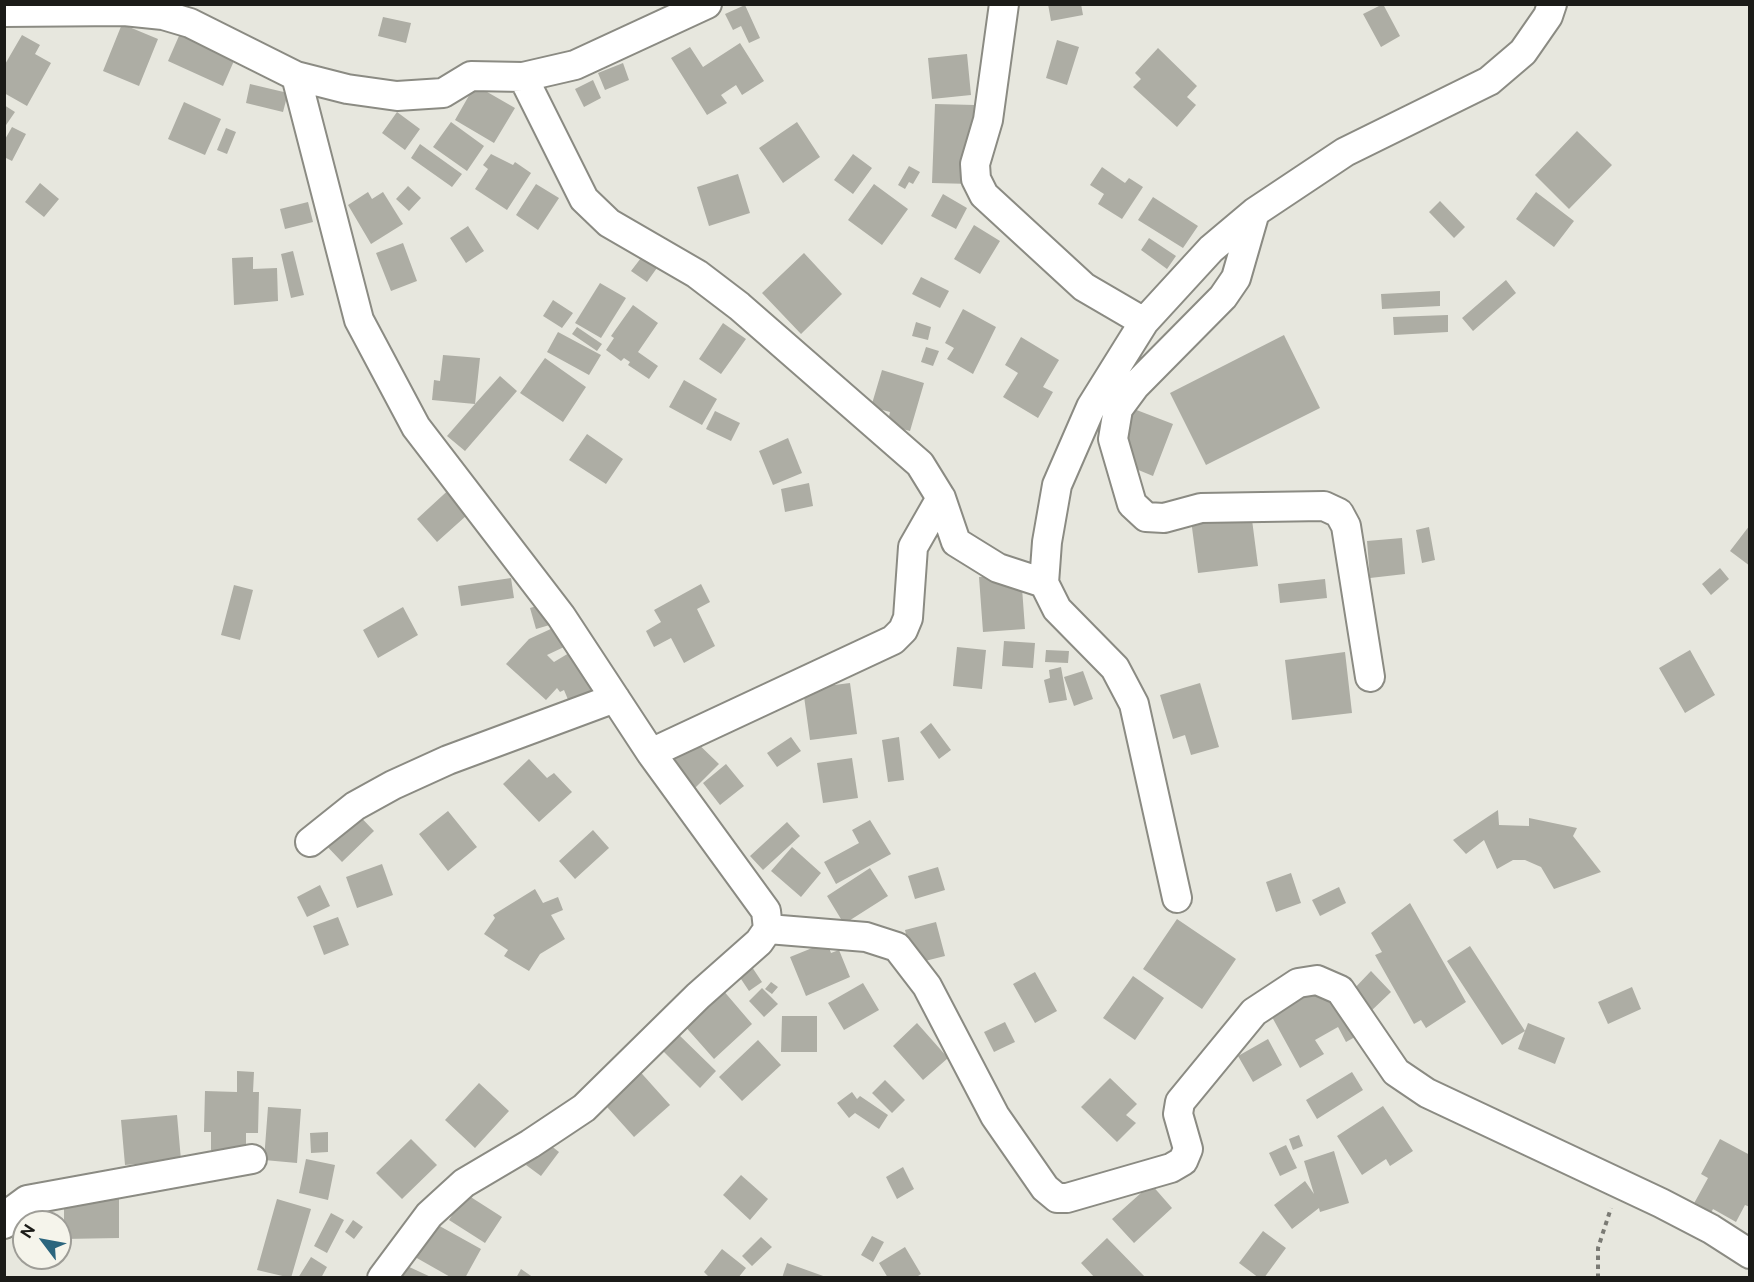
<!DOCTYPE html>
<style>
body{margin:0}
#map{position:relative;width:1754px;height:1282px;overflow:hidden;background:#e7e7de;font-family:"Public Sans",sans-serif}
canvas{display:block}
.frame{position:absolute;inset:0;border:6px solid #1b1b18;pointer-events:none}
.north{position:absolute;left:12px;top:1210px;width:60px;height:60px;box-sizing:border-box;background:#f5f4eb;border:2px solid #9e9d97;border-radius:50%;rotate:302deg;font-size:16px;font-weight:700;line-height:24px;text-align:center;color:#1b1b18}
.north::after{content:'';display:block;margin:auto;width:21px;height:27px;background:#2b657e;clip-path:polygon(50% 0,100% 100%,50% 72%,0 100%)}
</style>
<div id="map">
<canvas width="1754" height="1282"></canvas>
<div class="frame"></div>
<div class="north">N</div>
</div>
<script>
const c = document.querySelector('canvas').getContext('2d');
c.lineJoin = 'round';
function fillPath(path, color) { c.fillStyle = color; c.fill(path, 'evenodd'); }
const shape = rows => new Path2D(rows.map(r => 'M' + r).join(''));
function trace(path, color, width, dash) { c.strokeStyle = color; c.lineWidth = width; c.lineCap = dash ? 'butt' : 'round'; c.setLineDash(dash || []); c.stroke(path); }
fillPath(shape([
 [1048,4,1081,4,1083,15,1051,21],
 [1383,4,1400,36,1381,47,1363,14],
 [745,5,760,38,749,43,741,26,733,30,725,14],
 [383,17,411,23,406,43,378,36],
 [122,24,158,39,139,86,103,71],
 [182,29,237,54,223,86,168,61],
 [22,35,40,45,35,54,51,63,27,106,4,93,4,66],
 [1057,40,1079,47,1067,85,1046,78],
 [740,43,764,81,742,95,736,85,721,95,727,103,707,115,671,58,690,47,703,67],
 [1158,48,1197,86,1187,97,1196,105,1177,127,1133,87,1141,79,1135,73],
 [967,54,971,95,932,99,928,58],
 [623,63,629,80,605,90,598,73],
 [593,80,601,98,584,107,575,89],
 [250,84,288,93,283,112,246,103],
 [475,85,515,108,494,143,455,120],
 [184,102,221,119,205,155,168,139],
 [935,104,975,105,972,184,932,183],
 [4,105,15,112,4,128],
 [397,112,420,129,405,150,382,133],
 [451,122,484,146,467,171,433,147],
 [797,122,820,157,783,183,759,148],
 [12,127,26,134,12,161,4,157,4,141],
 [226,128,236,132,227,154,217,150],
 [1577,131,1612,165,1569,209,1535,175],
 [420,144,462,174,452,187,411,158],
 [491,154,513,165,515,162,531,173,507,210,475,189,488,169,483,165],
 [853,154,872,168,853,194,834,180],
 [909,166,920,172,913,184,909,182,905,189,898,185],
 [1102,167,1125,183,1129,178,1143,187,1122,219,1098,204,1104,194,1090,185],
 [738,174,750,213,709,226,697,187],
 [40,183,59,199,44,217,25,202],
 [536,184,559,198,538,230,516,215],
 [874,184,908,209,882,245,848,220],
 [408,186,421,198,409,211,396,199],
 [368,192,372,199,383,192,403,224,371,244,348,205],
 [1536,192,1574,221,1554,247,1516,219],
 [943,194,967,208,956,229,931,216],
 [1153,197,1198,226,1183,248,1138,220],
 [1440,201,1465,227,1454,238,1429,212],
 [308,202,313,222,285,229,280,209],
 [974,225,1000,241,980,274,954,259],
 [468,226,484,251,466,263,450,238],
 [1149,238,1176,256,1167,269,1141,250],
 [403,243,417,281,391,291,376,253],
 [293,251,304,295,291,298,281,254],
 [804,253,842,294,801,334,762,293],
 [644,254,659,265,647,282,631,271],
 [253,257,253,269,277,268,278,301,234,305,232,258],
 [921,277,949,291,940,308,912,294],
 [1506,280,1516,293,1473,331,1462,318],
 [600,283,626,298,601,338,575,323],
 [1440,291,1440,306,1382,309,1381,294],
 [553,300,573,313,562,328,543,316],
 [633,305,658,323,638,352,658,366,649,379,628,365,630,362,624,358,621,361,606,350,614,338,611,336],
 [963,309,996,327,973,374,947,359,954,348,945,343],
 [1448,315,1448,332,1394,335,1393,317],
 [916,322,931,327,928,340,912,336],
 [723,323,746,339,721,374,699,359],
 [577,327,602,344,597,351,572,334],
 [558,332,601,355,589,375,547,352],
 [1284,335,1320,408,1206,465,1170,393],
 [1021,337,1059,360,1043,387,1053,392,1038,418,1003,397,1018,373,1005,365],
 [926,347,939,351,933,366,921,362],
 [443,355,480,358,475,404,500,376,517,391,465,451,447,436,475,404,432,400,434,380,440,381],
 [545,358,586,387,563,422,520,393],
 [882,370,924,383,910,431,887,425,890,412,871,407],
 [684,380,717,399,702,425,669,407],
 [1134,409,1173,424,1153,476,1114,460],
 [715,411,740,423,731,441,706,429],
 [587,434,623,459,606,484,569,460],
 [788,438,802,473,773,485,759,451],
 [809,483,813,506,785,512,781,489],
 [455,484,476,507,437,542,417,519],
 [1251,512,1258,566,1198,573,1191,520],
 [1750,525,1750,566,1730,551],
 [1429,527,1435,560,1422,563,1416,530],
 [1402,538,1405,574,1370,578,1367,541],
 [1720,568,1729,579,1711,595,1702,584],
 [1021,574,1025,629,983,632,979,577],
 [511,578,514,598,461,606,458,586],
 [1325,579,1327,598,1280,603,1278,584],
 [701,584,710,602,697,609,715,646,684,663,671,638,654,647,646,631,661,622,654,610],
 [234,585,253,590,240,640,221,635],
 [547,603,553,624,536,629,530,608],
 [403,607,418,635,378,658,363,630],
 [555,627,564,647,547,655,554,662,574,650,593,692,569,702,564,690,560,692,557,688,546,700,506,664,529,639],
 [1004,641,1035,643,1033,668,1002,666],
 [957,647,986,650,982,689,953,686],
 [1046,650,1069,651,1068,663,1045,662],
 [1690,650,1715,695,1685,713,1659,668],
 [1345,652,1352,713,1292,720,1285,660],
 [1061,667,1067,700,1049,703,1044,680,1050,678,1049,670],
 [1083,671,1093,699,1074,706,1064,677],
 [850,683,857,734,810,740,803,689],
 [1200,683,1219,747,1191,755,1185,735,1173,739,1160,695],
 [931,723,951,750,939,759,920,732],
 [690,736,719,764,694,789,666,761],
 [791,737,801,751,777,767,767,753],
 [899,737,904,780,888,782,882,740],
 [852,758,858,798,823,803,817,763],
 [529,759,547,778,554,773,572,792,539,822,503,784],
 [726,764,744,786,720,805,703,783],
 [352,808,374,831,342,862,320,839],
 [1498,810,1499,825,1529,826,1529,818,1577,828,1573,836,1601,872,1554,889,1541,867,1525,860,1513,860,1497,869,1484,840,1466,854,1453,840],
 [448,811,477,847,448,871,419,834],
 [870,820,891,854,836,884,824,862,859,843,852,830],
 [787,822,800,836,763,870,750,856],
 [593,830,609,848,575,879,559,861],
 [792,847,821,873,801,897,771,871],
 [382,864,393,895,357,908,346,877],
 [938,867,945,890,915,899,908,876],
 [870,868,888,896,844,924,827,896],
 [1291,873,1301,903,1276,912,1266,882],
 [320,885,330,906,307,917,297,897],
 [1339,887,1346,903,1320,916,1312,900],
 [535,889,543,903,558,897,563,910,551,915,565,939,540,954,529,971,504,956,508,950,484,934,495,918,493,915],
 [1410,903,1466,1002,1426,1028,1421,1020,1414,1024,1375,955,1382,952,1371,933],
 [338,917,349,945,324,955,313,926],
 [1177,919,1236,959,1202,1009,1143,969],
 [936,922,945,956,913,964,905,930],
 [827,942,831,953,839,950,850,977,806,996,790,957],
 [1470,946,1525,1031,1502,1045,1447,961],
 [750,964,762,982,749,991,737,973],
 [1371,971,1391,992,1370,1012,1351,992],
 [1035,972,1057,1011,1035,1023,1013,984],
 [1321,975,1355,1037,1346,1042,1338,1027,1315,1040,1324,1054,1300,1068,1266,1006],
 [1133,976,1164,998,1135,1040,1103,1018],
 [771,982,778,987,772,994,765,989],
 [863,983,879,1010,844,1030,828,1003],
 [1632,987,1641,1009,1608,1024,1598,1002],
 [762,988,778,1004,764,1017,749,1001],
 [722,989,752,1024,714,1059,683,1024],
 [782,1016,817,1016,817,1052,781,1052],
 [1005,1022,1015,1042,994,1052,984,1032],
 [917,1023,948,1058,923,1080,893,1046],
 [1528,1023,1565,1038,1555,1064,1518,1049],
 [675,1031,716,1071,700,1088,659,1047],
 [1268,1039,1282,1065,1253,1082,1238,1056],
 [758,1040,781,1065,742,1101,719,1077],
 [635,1066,670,1105,634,1137,599,1098],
 [237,1071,254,1072,253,1092,259,1092,258,1133,246,1133,246,1151,211,1150,211,1132,204,1132,205,1091,237,1092],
 [1352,1072,1363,1090,1317,1119,1306,1100],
 [1110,1078,1137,1104,1126,1115,1136,1123,1117,1142,1081,1107],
 [885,1080,905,1100,892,1113,872,1093],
 [479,1083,509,1111,475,1148,445,1120],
 [852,1092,857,1099,860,1096,888,1115,879,1129,855,1113,849,1118,837,1103],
 [1383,1106,1413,1151,1390,1166,1386,1159,1362,1175,1337,1136],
 [268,1107,301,1109,297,1163,264,1160],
 [177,1115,181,1160,125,1165,121,1120],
 [328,1132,328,1152,311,1153,310,1133],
 [1299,1135,1303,1146,1293,1150,1289,1139],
 [411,1139,437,1165,402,1199,376,1173],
 [1720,1139,1750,1155,1750,1207,1745,1205,1736,1222,1713,1209,1709,1217,1692,1207,1708,1178,1701,1174],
 [545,1141,559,1152,541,1176,526,1165],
 [1286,1145,1297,1168,1280,1176,1269,1153],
 [1334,1151,1349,1203,1320,1212,1319,1208,1292,1229,1274,1205,1305,1181,1314,1194,1304,1161],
 [306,1159,335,1165,328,1200,299,1193],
 [903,1167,914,1189,897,1199,886,1177],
 [741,1175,768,1199,750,1220,723,1195],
 [1151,1184,1172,1208,1134,1243,1112,1219],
 [466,1194,502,1217,485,1243,449,1220],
 [119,1199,119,1238,64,1239,64,1200],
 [277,1199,311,1209,291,1278,257,1270],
 [331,1213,344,1220,327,1253,314,1246],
 [427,1219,481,1249,465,1278,452,1278,408,1253],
 [353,1220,363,1227,354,1239,345,1232],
 [1263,1231,1286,1248,1264,1278,1259,1278,1239,1263],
 [872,1236,884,1242,873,1262,861,1255],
 [761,1237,772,1247,752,1266,742,1256],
 [1107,1238,1146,1278,1095,1278,1081,1263],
 [905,1247,921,1274,915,1278,888,1278,879,1263],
 [722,1249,746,1268,738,1278,710,1278,704,1272],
 [311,1257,327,1267,321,1278,298,1278],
 [787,1263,826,1277,826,1278,782,1278],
 [405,1265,433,1278,399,1278],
 [521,1269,534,1278,516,1278]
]), '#adada4');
const street = shape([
 [1004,4,988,120,975,164,976,179,984,195,1084,287,1144,322],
 [4,12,124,11,163,15,190,23,296,76,347,89,397,96,443,93,471,76,523,77,575,65,707,4],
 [296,76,359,320,416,427,561,616,651,753,766,911,768,929,759,942,698,996,584,1108,530,1144,464,1183,429,1215,382,1278],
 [523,77,584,199,609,223,697,274,739,306,920,464,941,498,956,542,998,568,1044,583],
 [1255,212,1236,278,1223,297,1135,386,1118,409,1113,439,1132,504,1146,517,1164,518,1201,508,1324,506,1339,513,1346,526,1370,677],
 [651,753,893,640,903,630,908,618,913,547,941,498],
 [310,842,355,806,393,785,448,760,615,698],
 [1177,898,1134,704,1115,668,1057,609,1044,583,1047,542,1057,485,1091,407,1144,322,1211,249,1255,212,1345,152,1489,81,1523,52,1548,16,1552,4],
 [768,929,866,937,897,947,927,986,995,1116,1045,1188,1057,1198,1067,1198,1171,1168,1183,1161,1188,1149,1178,1114,1180,1102,1254,1012,1298,983,1317,980,1340,990,1396,1072,1427,1093,1661,1203,1711,1229,1750,1254],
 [4,1224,8,1214,27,1200,252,1159]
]);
trace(street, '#8b8b83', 32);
trace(shape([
 [1598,1278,1598,1248,1611,1208]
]), '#7a7a74', 4, [4.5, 4.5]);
trace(street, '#fff', 28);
</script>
